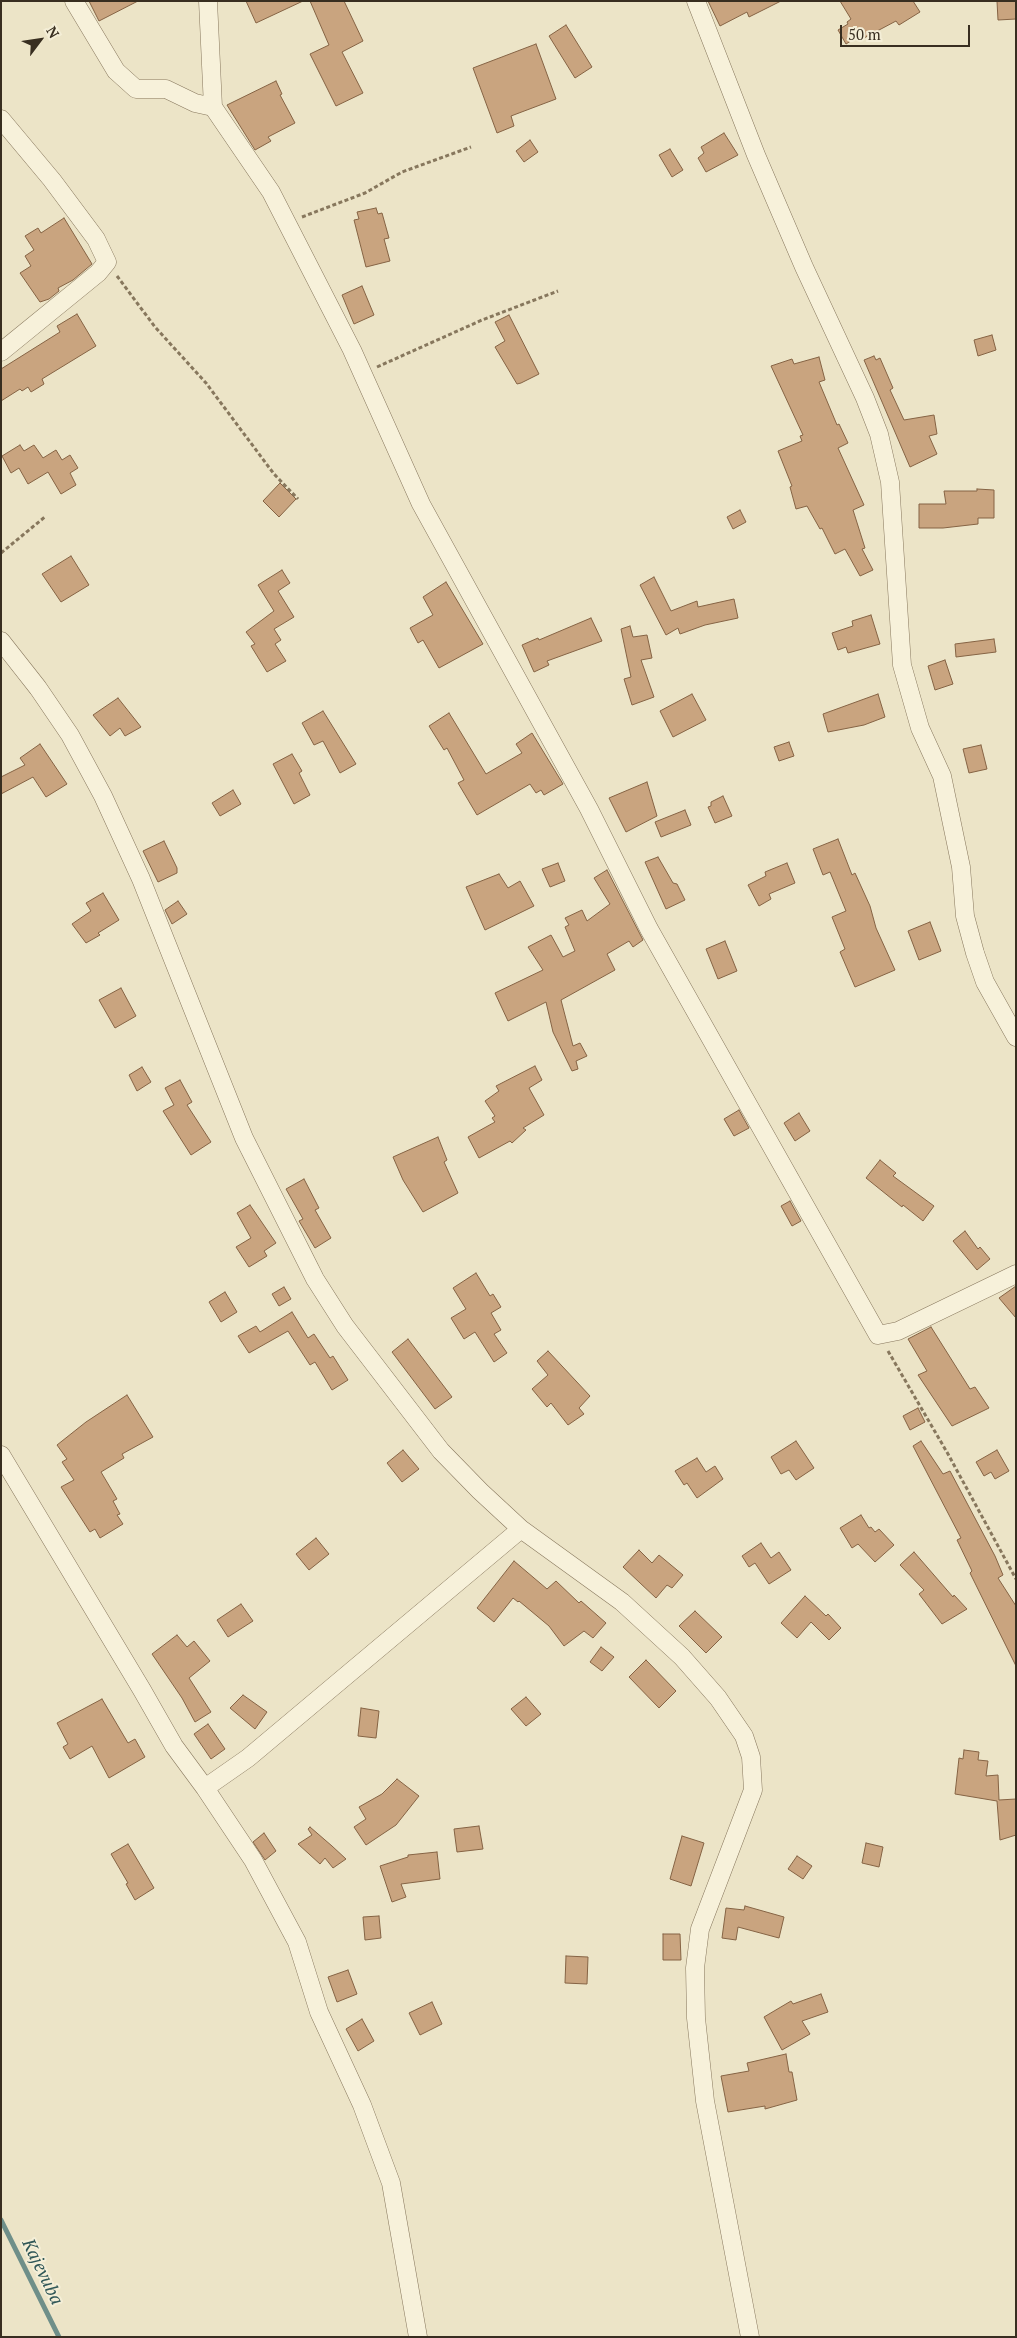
<!DOCTYPE html>
<style>
body{margin:0}
#map{position:relative;width:1017px;height:2338px;overflow:hidden;background:#ece4c7;font-family:"PT Serif",serif}
canvas{display:block}
.frame{position:absolute;inset:0;border:2px solid #382e20;pointer-events:none}
.north{position:absolute;left:15px;top:15px;width:50px;height:50px;-webkit-text-stroke:4px #f4eed7;paint-order:stroke;rotate:59deg;font-size:14px;font-weight:700;line-height:20px;text-align:center;color:#382e20}
.north::after{content:'';display:block;margin:auto;width:18px;height:22px;background:#382e20;clip-path:polygon(50% 0,100% 100%,50% 72%,0 100%)}
.scale{position:absolute;left:840px;top:25px;width:130px;height:22px;box-sizing:border-box;border:2px solid #382e20;border-top:0;padding-left:6px;font-size:15px;line-height:18px;white-space:nowrap;color:#382e20;-webkit-text-stroke:4px #f4eed7;paint-order:stroke}
</style>
<div id="map">
<canvas width="1017" height="2338"></canvas>
<div class="frame"></div>
<div class="north">N</div>
<div class="scale">50 m</div>
</div>
<script>
const c = document.querySelector('canvas').getContext('2d');
c.lineJoin = 'round';
const shape = rows => new Path2D(rows.map(r => 'M' + r).join(''));
function trace(path, color, width, dash) { c.strokeStyle = color; c.lineWidth = width; c.lineCap = dash ? 'butt' : 'round'; c.setLineDash(dash || []); c.stroke(path); }
function fillPath(path, color) { c.fillStyle = color; c.fill(path, 'evenodd'); }
function label(font, color, halo, rows, align = 'center') {
  c.font = font + ' "PT Serif",serif'; c.lineWidth = 4; c.setLineDash([]); c.textBaseline = 'middle'; c.strokeStyle = halo; c.fillStyle = color; for (const [text, x, y, turn = 0] of rows) {
    c.save(); c.translate(x, y); c.rotate((+turn || 0) * Math.PI / 180); c.textAlign = isNaN(turn) ? turn : align; if (halo) c.strokeText(text, 0, 0); c.fillText(text, 0, 0); c.restore();
  }
}
trace(shape([
 [1,2220,59,2337]
]), '#6f8f89', 5);
const building = shape([
 [89,1,138,1,99,21,89,1],
 [246,1,303,1,256,23,246,1],
 [310,1,344,1,363,41,342,52,363,93,336,106,310,54,329,45,310,1],
 [708,1,781,1,749,17,747,12,720,26,708,1],
 [840,1,913,1,920,12,899,25,896,21,864,38,863,36,859,39,857,37,846,44,838,30,848,24,847,22,851,19,840,1],
 [997,1,1016,1,1016,19,998,20,997,1],
 [566,25,592,67,575,78,549,36,566,25],
 [536,44,556,99,511,116,514,126,497,133,473,68,536,44],
 [276,81,282,94,280,95,295,123,268,137,271,141,255,150,227,105,276,81],
 [724,133,738,155,706,172,698,158,704,153,701,147,724,133],
 [530,140,538,152,524,162,516,151,530,140],
 [670,149,683,170,672,177,659,155,670,149],
 [376,208,378,214,382,213,389,238,384,239,390,261,366,267,354,220,359,219,357,212,376,208],
 [64,218,92,264,73,280,58,288,59,291,49,299,40,302,20,273,31,266,25,256,34,250,25,236,38,228,41,233,64,218],
 [362,286,374,315,354,324,342,295,362,286],
 [77,314,96,346,42,379,44,384,31,392,28,387,22,391,20,389,1,401,1,369,60,332,57,326,77,314],
 [509,315,539,374,521,383,517,384,495,347,505,341,495,322,509,315],
 [992,335,996,350,978,356,974,340,992,335],
 [874,356,876,360,880,358,893,388,890,390,904,420,934,415,937,434,929,436,937,454,910,467,864,360,874,356],
 [819,357,825,380,819,382,837,425,839,424,848,443,838,448,864,505,853,510,865,548,862,549,873,570,860,576,845,549,835,554,822,528,820,529,807,506,796,509,790,487,792,486,778,451,802,441,800,436,803,435,771,366,792,359,794,364,819,357],
 [20,445,24,451,34,445,43,458,56,450,62,460,70,455,78,468,70,473,76,485,61,494,48,472,28,484,19,468,11,473,2,456,20,445],
 [280,483,296,499,279,517,263,501,280,483],
 [977,489,994,490,994,518,978,518,978,524,943,528,919,528,919,504,946,504,944,491,977,491,977,489],
 [740,510,746,522,733,529,727,517,740,510],
 [71,556,89,585,61,602,42,574,71,556],
 [282,570,290,583,278,591,294,617,274,629,281,640,275,644,286,661,267,672,251,646,255,644,246,632,274,611,258,585,282,570],
 [654,577,671,611,697,601,698,607,734,599,738,618,705,625,680,634,678,628,666,635,640,585,654,577],
 [446,582,483,644,439,668,423,640,418,643,410,628,433,615,423,597,446,582],
 [871,615,880,644,848,653,846,647,838,650,832,633,853,626,852,621,871,615],
 [591,618,602,641,547,661,549,665,534,672,522,645,538,638,539,640,591,618],
 [630,626,633,637,647,635,652,658,641,660,654,697,632,705,624,679,631,677,621,629,630,626],
 [994,639,996,652,956,657,955,644,994,639],
 [945,660,953,684,935,690,928,666,945,660],
 [692,694,706,720,673,737,660,711,692,694],
 [878,694,885,717,864,725,828,732,823,714,878,694],
 [118,698,141,727,125,736,120,728,110,736,93,715,118,698],
 [323,711,356,764,340,773,323,741,314,745,302,723,323,711],
 [449,713,486,774,522,753,516,744,532,733,563,784,544,795,541,790,536,793,530,784,477,815,458,783,464,780,447,748,444,750,429,726,449,713],
 [789,742,794,756,779,761,774,747,789,742],
 [40,744,67,784,46,797,33,777,1,794,1,777,25,765,20,758,40,744],
 [981,745,987,769,969,773,963,749,981,745],
 [292,754,302,771,299,773,310,795,294,804,273,764,292,754],
 [647,782,657,816,626,832,609,798,647,782],
 [233,790,241,804,220,816,212,803,233,790],
 [723,796,732,816,715,823,708,807,711,806,711,802,723,796],
 [685,810,691,825,661,837,655,822,685,810],
 [838,839,852,875,855,873,870,906,876,928,895,970,855,987,840,952,845,949,832,917,846,911,830,872,823,875,813,849,838,839],
 [164,841,177,868,177,873,158,882,143,851,164,841],
 [658,857,673,883,677,884,685,900,666,909,645,862,658,857],
 [558,863,565,881,550,887,542,869,558,863],
 [787,863,795,883,769,894,771,899,759,906,748,885,766,876,765,872,787,863],
 [607,870,643,940,633,947,629,941,607,954,615,970,561,1000,573,1046,580,1043,587,1056,576,1061,578,1069,572,1071,553,1032,546,1002,508,1021,495,993,543,970,528,947,551,935,563,957,575,951,565,927,569,925,565,918,582,910,587,921,610,904,594,878,607,870],
 [499,874,508,888,520,881,534,906,485,930,466,887,499,874],
 [103,893,119,920,98,933,100,935,86,943,72,924,91,911,86,903,103,893],
 [178,901,187,914,172,924,165,910,178,901],
 [930,922,941,951,919,960,908,931,930,922],
 [725,941,737,971,718,979,706,949,725,941],
 [121,988,136,1016,115,1028,99,1000,121,988],
 [535,1066,542,1080,529,1088,530,1090,544,1115,523,1128,526,1130,512,1143,510,1141,479,1158,468,1137,495,1122,492,1118,495,1116,485,1101,499,1091,496,1086,535,1066],
 [142,1067,151,1082,137,1091,129,1075,142,1067],
 [180,1080,192,1102,187,1105,211,1142,191,1155,163,1111,174,1105,165,1088,180,1080],
 [739,1110,749,1128,734,1136,724,1119,739,1110],
 [799,1113,810,1131,795,1141,784,1123,799,1113],
 [438,1137,447,1160,444,1162,458,1193,423,1212,403,1180,393,1157,438,1137],
 [880,1160,896,1173,893,1176,934,1206,923,1221,903,1205,902,1207,866,1178,880,1160],
 [304,1179,319,1208,315,1210,331,1238,315,1248,299,1221,303,1219,286,1189,304,1179],
 [790,1201,801,1221,792,1226,781,1206,790,1201],
 [250,1205,276,1243,264,1251,267,1256,249,1267,236,1247,251,1238,237,1213,250,1205],
 [965,1231,978,1249,980,1247,990,1259,977,1270,953,1241,965,1231],
 [476,1273,490,1296,493,1294,501,1307,491,1313,501,1330,494,1334,507,1353,494,1362,475,1332,464,1339,451,1318,466,1309,453,1288,476,1273],
 [1016,1286,1016,1318,999,1298,1016,1286],
 [284,1287,291,1299,279,1306,272,1294,284,1287],
 [225,1292,237,1312,221,1322,209,1302,225,1292],
 [292,1312,308,1338,314,1334,330,1358,333,1356,348,1380,332,1390,315,1362,310,1365,288,1331,249,1353,238,1336,256,1326,260,1332,292,1312],
 [931,1327,970,1389,975,1387,989,1408,952,1426,918,1375,927,1371,908,1339,931,1327],
 [408,1339,452,1397,435,1409,392,1352,408,1339],
 [548,1351,590,1396,579,1408,584,1414,568,1425,551,1403,547,1407,532,1389,548,1375,537,1361,548,1351],
 [127,1395,153,1437,122,1454,124,1458,101,1472,117,1499,113,1501,120,1514,117,1515,123,1524,100,1538,95,1529,90,1532,61,1487,74,1480,62,1462,67,1459,57,1445,86,1422,127,1395],
 [918,1408,925,1422,910,1430,903,1416,918,1408],
 [796,1441,814,1468,796,1480,789,1470,781,1474,771,1457,796,1441],
 [921,1441,943,1474,950,1471,995,1556,1003,1575,998,1578,1016,1606,1016,1666,970,1573,972,1571,957,1540,961,1538,913,1446,921,1441],
 [403,1450,419,1469,402,1482,387,1463,403,1450],
 [997,1450,1009,1471,995,1479,991,1472,984,1476,976,1462,997,1450],
 [697,1458,706,1472,715,1466,723,1479,697,1498,687,1483,684,1485,675,1471,697,1458],
 [861,1515,869,1528,871,1527,875,1532,879,1529,894,1545,875,1562,858,1544,852,1548,840,1528,861,1515],
 [316,1538,329,1554,309,1570,296,1554,316,1538],
 [761,1543,771,1558,779,1552,791,1570,769,1584,755,1563,749,1567,742,1556,761,1543],
 [639,1550,652,1563,659,1555,683,1575,672,1588,667,1585,656,1598,623,1567,639,1550],
 [914,1552,953,1597,954,1595,967,1609,942,1624,919,1594,924,1590,900,1565,914,1552],
 [514,1561,547,1589,556,1581,579,1603,581,1601,606,1623,593,1638,584,1631,564,1646,549,1626,519,1601,518,1602,513,1598,494,1622,477,1608,514,1561],
 [805,1596,826,1616,828,1614,841,1628,829,1640,811,1622,797,1638,781,1623,805,1596],
 [241,1604,253,1621,228,1637,217,1620,241,1604],
 [695,1611,722,1637,706,1653,679,1626,695,1611],
 [177,1635,187,1647,194,1641,210,1661,189,1678,211,1712,195,1722,182,1698,152,1654,177,1635],
 [601,1647,614,1657,602,1671,590,1662,601,1647],
 [646,1660,676,1691,659,1708,629,1677,646,1660],
 [243,1695,267,1712,255,1729,230,1708,243,1695],
 [526,1697,541,1714,526,1726,511,1709,526,1697],
 [102,1699,128,1743,135,1739,145,1757,109,1778,92,1746,70,1759,63,1747,68,1744,57,1723,102,1699],
 [361,1708,379,1711,376,1738,358,1736,361,1708],
 [208,1724,225,1749,211,1759,194,1734,208,1724],
 [964,1750,979,1752,978,1760,988,1761,986,1776,998,1775,999,1800,1016,1799,1016,1835,1000,1840,997,1801,955,1794,959,1758,963,1759,964,1750],
 [397,1779,419,1796,396,1825,366,1845,354,1827,366,1819,359,1807,382,1794,397,1779],
 [479,1826,483,1849,457,1852,454,1829,479,1826],
 [310,1827,332,1846,346,1859,333,1868,325,1858,320,1864,298,1844,312,1835,308,1829,310,1827],
 [264,1833,276,1851,265,1860,253,1842,264,1833],
 [682,1836,704,1843,691,1886,670,1879,682,1836],
 [866,1843,883,1847,879,1867,862,1863,866,1843],
 [128,1844,154,1888,135,1900,126,1884,128,1883,111,1854,128,1844],
 [437,1852,440,1879,401,1884,406,1897,392,1902,380,1866,408,1857,408,1855,437,1852],
 [797,1856,812,1866,803,1879,788,1869,797,1856],
 [745,1906,784,1917,779,1938,738,1927,736,1940,722,1938,726,1908,744,1910,745,1906],
 [379,1916,381,1938,365,1940,363,1917,379,1916],
 [663,1934,680,1934,681,1960,663,1960,663,1934],
 [566,1956,588,1957,587,1984,565,1983,566,1956],
 [348,1970,357,1994,337,2002,328,1977,348,1970],
 [821,1994,828,2012,802,2021,810,2034,782,2050,764,2017,791,2001,793,2004,821,1994],
 [432,2002,442,2024,420,2035,409,2013,432,2002],
 [362,2019,374,2041,358,2051,346,2029,362,2019],
 [786,2054,789,2072,792,2072,797,2100,765,2109,765,2106,728,2112,721,2076,749,2071,747,2063,786,2054]
]);
fillPath(building, '#c9a47f');
trace(building, '#856344', 1);
const minor = shape([
 [74,1,116,71,136,89,166,89,195,103,213,107],
 [208,1,213,107,271,192,352,350,421,504,589,809,649,929,878,1335,898,1331,1016,1274],
 [696,1,756,155,804,267,865,398,879,434,890,482,902,665,920,728,942,776,961,867,965,916,975,953,985,982,1016,1037],
 [1,119,52,180,96,239,107,262,98,273,1,352],
 [1,641,38,688,70,735,103,796,141,879,244,1138,315,1279,345,1326,441,1451,480,1491,521,1529,622,1602,682,1657,718,1698,744,1736,751,1757,753,1790,700,1929,695,1968,696,2018,705,2101,750,2337],
 [1,1455,142,1690,174,1746,205,1788,248,1758,521,1529],
 [205,1788,253,1860,297,1942,319,2012,362,2105,391,2183,418,2337]
]);
trace(minor, '#87775d', 19);
trace(shape([
 [302,217,365,193,402,172,471,147],
 [117,276,155,327,206,383,274,474,298,499],
 [377,367,482,320,558,291],
 [1,553,46,516],
 [888,1351,948,1454,1016,1579]
]), '#87775d', 3, [4, 2.5]);
trace(minor, '#f7f1da', 18);
label('italic 18px', '#305757', '#f4eed7', [
 ["Kajevuba",42,2272,64]
]);
</script>
